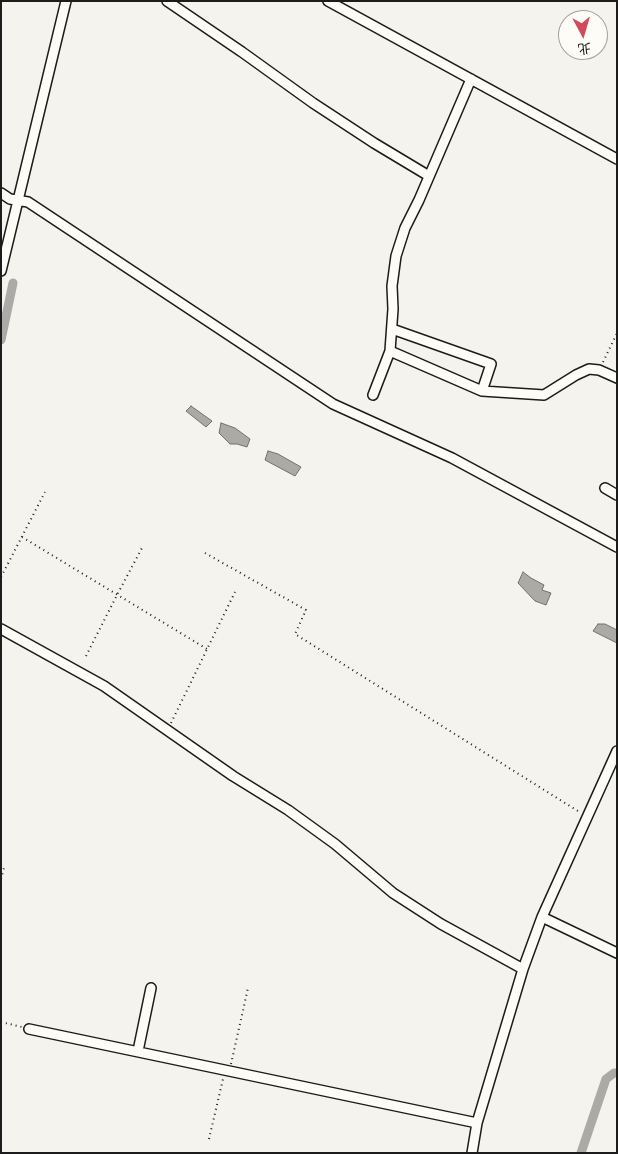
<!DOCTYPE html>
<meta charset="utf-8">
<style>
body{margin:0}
#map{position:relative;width:618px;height:1154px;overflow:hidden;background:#f4f3ee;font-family:"Patrick Hand","LXGW WenKai TC",sans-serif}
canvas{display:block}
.frame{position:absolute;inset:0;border:2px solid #1c1c1c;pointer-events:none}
.north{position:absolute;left:558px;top:10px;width:50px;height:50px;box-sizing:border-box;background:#fdfcf7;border:1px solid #a3a29f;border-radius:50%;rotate:174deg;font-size:14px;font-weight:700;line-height:20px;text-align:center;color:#1c1c1c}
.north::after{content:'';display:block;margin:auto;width:18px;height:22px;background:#d1495b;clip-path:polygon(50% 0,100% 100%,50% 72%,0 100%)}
</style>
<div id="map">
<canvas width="618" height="1154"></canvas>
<div class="frame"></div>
<div class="north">北</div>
</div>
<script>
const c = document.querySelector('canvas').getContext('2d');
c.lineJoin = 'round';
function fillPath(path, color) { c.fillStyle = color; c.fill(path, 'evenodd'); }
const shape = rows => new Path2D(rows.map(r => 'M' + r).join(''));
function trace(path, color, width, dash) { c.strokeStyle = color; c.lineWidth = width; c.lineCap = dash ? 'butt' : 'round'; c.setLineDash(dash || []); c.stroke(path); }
const water = shape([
 [191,406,212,421,206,427,186,411,191,406],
 [221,423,235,428,250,439,247,447,237,444,230,444,219,433,221,423],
 [268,451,278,454,301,467,295,476,265,460,268,451],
 [523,572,531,578,544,585,542,590,551,593,546,605,535,601,518,583,523,572],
 [598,624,605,624,617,630,617,643,593,631,598,624]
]);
fillPath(water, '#abaaa6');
trace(water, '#72716f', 1);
trace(shape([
 [1,340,13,283],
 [581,1153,606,1079,614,1073,617,1073]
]), '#abaaa6', 9);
const minor = shape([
 [167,1,242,52,313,103,374,143,429,176],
 [328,1,617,159],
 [1,193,10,199,28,202,333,404,452,458,617,547],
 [1,271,66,1],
 [392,329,491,364,482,391],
 [390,351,482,391,544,395,576,375,589,369,599,370,617,378],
 [373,395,390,351,393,309,392,286,396,256,405,228,419,200,471,79],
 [605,488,617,495],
 [1,629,104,686,233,776,288,810,335,844,393,893,441,924,523,969],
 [542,917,617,953],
 [29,1029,477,1123],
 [138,1051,151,988],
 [472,1153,477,1123,523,969,542,917,617,751]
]);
trace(minor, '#1c1c1c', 12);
trace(shape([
 [603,362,617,333],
 [22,537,207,649],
 [205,553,306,610,295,634,581,813],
 [1,577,45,492],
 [86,656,117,595,143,546],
 [171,723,235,592],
 [1,879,4,868],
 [1,1022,22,1027],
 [231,1064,248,988],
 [209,1139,223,1079]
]), '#1c1c1c', 2, [1, 4]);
trace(minor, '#fdfcf7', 9);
</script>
